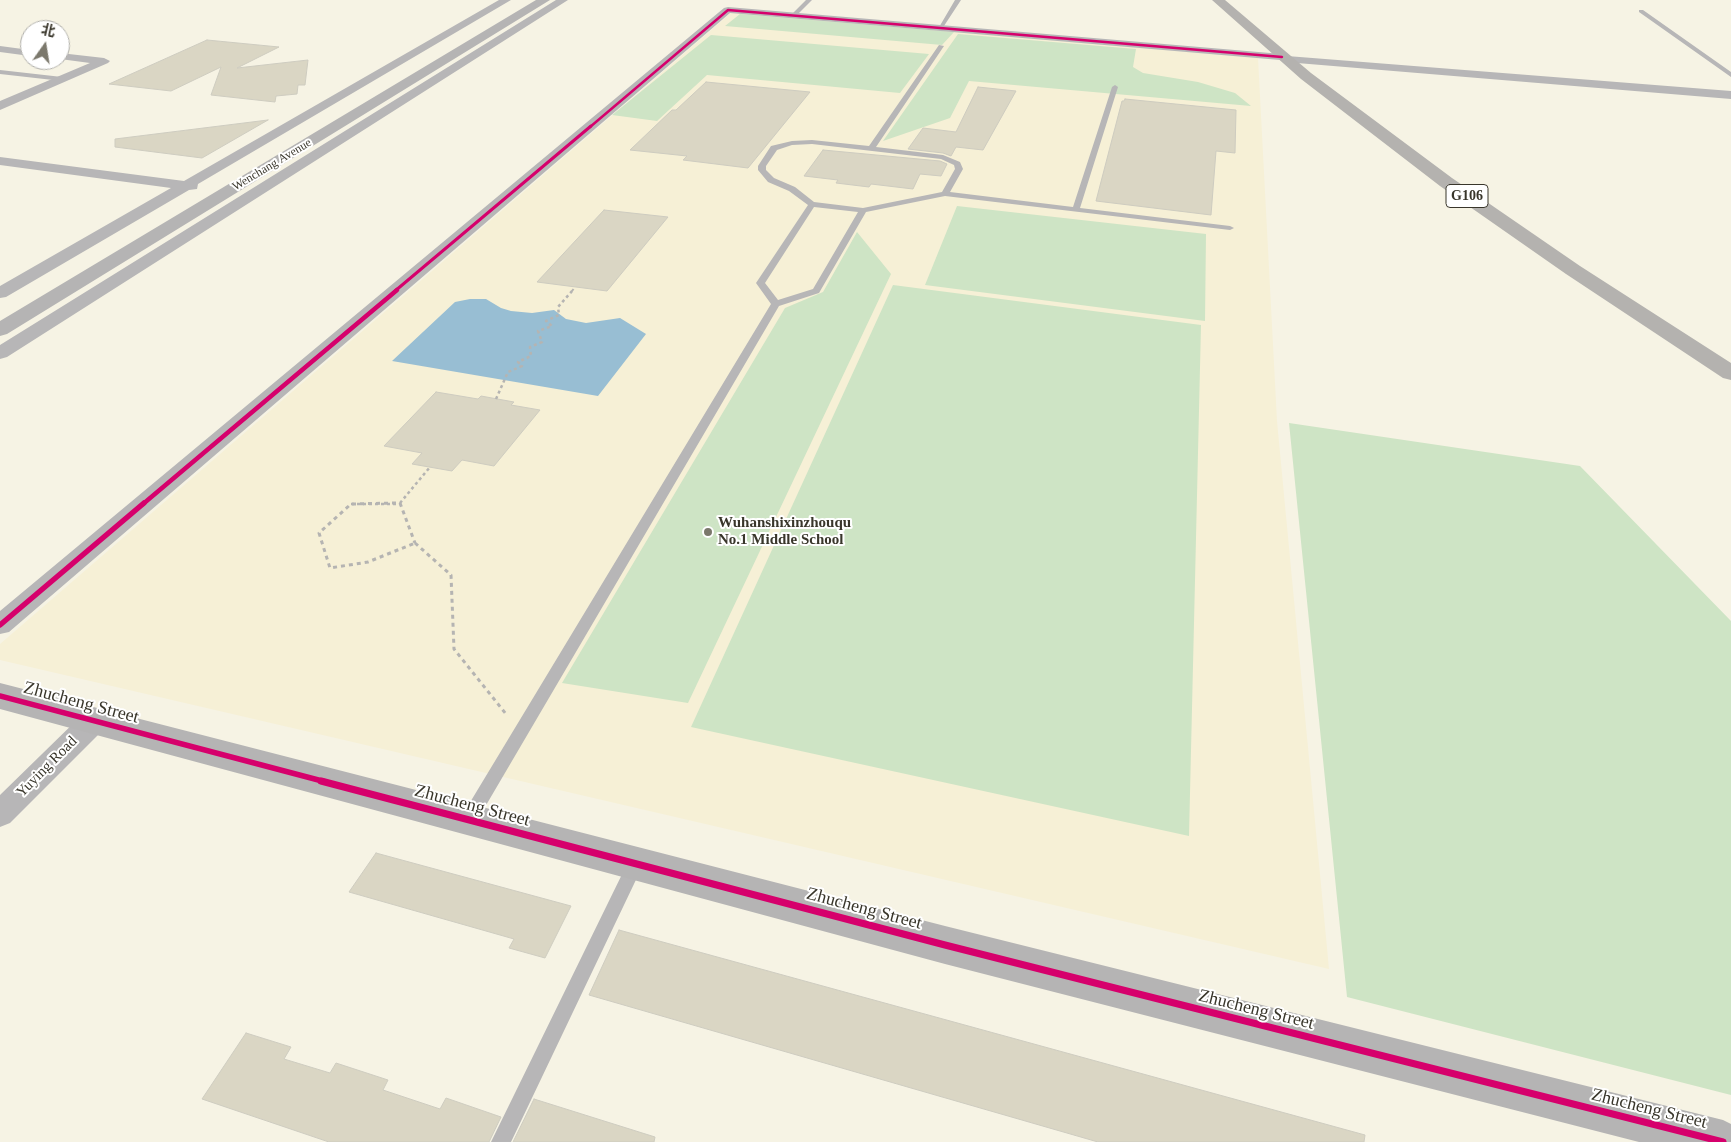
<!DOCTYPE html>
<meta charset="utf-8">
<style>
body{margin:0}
#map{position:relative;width:1731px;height:1142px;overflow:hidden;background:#f6f3e4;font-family:"Times New Roman","Noto Sans SC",serif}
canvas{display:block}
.north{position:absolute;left:20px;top:20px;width:50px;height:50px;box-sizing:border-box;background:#fff;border:1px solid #b0afaa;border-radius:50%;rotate:13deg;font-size:14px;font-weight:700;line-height:20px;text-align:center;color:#39362b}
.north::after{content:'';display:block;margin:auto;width:18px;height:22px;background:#7b786c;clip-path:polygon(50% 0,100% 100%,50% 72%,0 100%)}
</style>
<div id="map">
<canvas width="1731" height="1142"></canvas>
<div class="north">北</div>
</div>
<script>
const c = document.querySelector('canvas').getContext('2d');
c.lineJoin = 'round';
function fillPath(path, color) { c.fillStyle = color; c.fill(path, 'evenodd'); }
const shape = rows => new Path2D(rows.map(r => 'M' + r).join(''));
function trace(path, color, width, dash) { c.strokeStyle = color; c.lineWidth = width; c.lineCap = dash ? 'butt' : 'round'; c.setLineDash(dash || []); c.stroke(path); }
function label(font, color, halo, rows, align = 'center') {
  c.font = font + ' "Times New Roman",serif'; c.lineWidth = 4; c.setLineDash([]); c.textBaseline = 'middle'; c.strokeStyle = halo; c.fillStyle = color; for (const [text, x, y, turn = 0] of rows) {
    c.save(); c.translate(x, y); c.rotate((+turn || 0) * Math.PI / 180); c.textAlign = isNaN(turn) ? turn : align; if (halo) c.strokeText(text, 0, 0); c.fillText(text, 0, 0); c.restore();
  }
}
fillPath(shape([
 [732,12,1258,58,1277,421,1329,969,0,660,0,644]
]), '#f6f0d6');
fillPath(shape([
 [740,14,954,32,942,45,725,26],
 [958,34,1136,49,1133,67,1143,73,1198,82,1235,93,1251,106,969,81,950,118,883,141],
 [711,35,929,54,900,93,707,75,657,121,612,115],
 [957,206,1206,234,1205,321,925,285],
 [857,232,891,274,688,703,562,683,785,308,823,292],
 [893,285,1201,325,1189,836,691,727],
 [1289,423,1580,466,1731,621,1731,1095,1347,997]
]), '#cee4c5');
fillPath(shape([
 [470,299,486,299,501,308,511,311,532,313,554,310,566,319,586,323,620,318,646,334,598,396,392,361,455,302]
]), '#98bed3');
const building = shape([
 [207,40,279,47,237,68,308,60,305,85,298,85,297,94,276,96,275,102,211,95,221,67,171,91,109,84,207,40],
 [706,82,810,92,748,168,683,160,687,156,630,150,672,110,676,110,706,82],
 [978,87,1016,91,983,150,956,147,951,156,943,153,908,149,923,128,956,132,978,87],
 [1125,99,1236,110,1235,153,1216,151,1211,215,1096,201,1122,101,1124,101,1125,99],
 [268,120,202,158,115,147,115,139,268,120],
 [823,150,940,161,947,164,941,176,920,174,913,189,871,184,869,187,836,183,838,180,804,176,823,150],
 [604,210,668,217,607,291,537,282,604,210],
 [436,392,478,399,481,396,514,402,511,405,540,410,494,466,462,460,452,471,412,464,422,453,384,446,436,392],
 [376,853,571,906,545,958,509,948,514,939,349,892,376,853],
 [619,930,1365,1135,1364,1142,1098,1142,589,995,619,930],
 [246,1033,291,1047,284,1059,330,1073,336,1063,388,1080,383,1090,440,1109,446,1098,501,1117,489,1142,329,1142,202,1099,246,1033],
 [534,1099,655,1137,654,1142,513,1142,534,1099]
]);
fillPath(building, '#dad6c4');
trace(building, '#ceccc0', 1);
trace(shape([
 [572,291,575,287]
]), '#b5b4b2', 2, [2.5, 2.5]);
trace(shape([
 [496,399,508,372,522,366,518,362,531,356,530,347,542,342,538,331,552,326,546,321,559,315,558,307,573,290],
 [400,503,430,467],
 [351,504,401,504]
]), '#b5b4b2', 2.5, [3, 3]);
trace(shape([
 [396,503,351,504,319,533,330,568,368,562,415,543],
 [400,503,415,543],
 [415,543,451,575,454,649,506,714]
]), '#b5b4b2', 3, [4, 4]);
fillPath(shape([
 [806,0,812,0,795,17,791,17,791,15,806,0],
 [955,0,961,0,942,29,938,29,955,0],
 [1639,10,1643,10,1731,72,1731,77,1639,12,1639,10],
 [939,45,944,46,876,147,943,155,960,162,963,169,950,192,1073,207,1112,87,1115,85,1118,87,1080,208,1230,226,1234,228,1230,230,945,196,866,212,819,293,779,306,475,824,469,826,463,824,461,819,463,814,771,304,756,283,808,205,789,191,768,182,758,170,758,166,771,146,792,141,812,140,869,146,939,45],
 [812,144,941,159,954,165,955,169,942,192,863,208,814,202,795,187,774,178,766,170,766,166,777,150,792,145,812,144],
 [814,207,858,212,813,289,778,300,765,283,814,207],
 [0,70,62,77,65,79,62,81,0,74,0,70],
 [636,855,642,858,644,863,511,1142,491,1142,630,858,636,855]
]), '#b7b6b7');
fillPath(shape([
 [499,0,511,0,198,184,197,189,189,190,6,297,0,298,0,286,171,188,0,165,0,157,184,181,499,0],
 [556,0,568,0,7,357,0,359,0,345,556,0],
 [728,7,1282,54,1287,56,1731,91,1731,99,1285,62,1280,60,730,13,9,632,0,634,0,611,724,8,728,7],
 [0,46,30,50,30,56,0,52,0,46],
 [60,53,104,58,110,61,108,63,0,110,0,101,90,63,60,59,60,53],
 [94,710,104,713,108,721,104,729,10,823,0,827,0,795,84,713,94,710]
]), '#b7b6b7');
fillPath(shape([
 [536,0,550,0,7,334,0,336,0,321,536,0],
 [0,683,945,926,1723,1120,1731,1124,1731,1142,1639,1142,945,964,0,709,0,683]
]), '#b5b4b4');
fillPath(shape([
 [1212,0,1225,0,1311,73,1452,178,1580,266,1731,363,1731,380,1723,378,1566,274,1440,186,1301,79,1212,0]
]), '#b4b2af');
trace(shape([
 [590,127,728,10,1282,57]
]), '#d6006c', 2.5);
trace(shape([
 [395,291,591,126]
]), '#d6006c', 3);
trace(shape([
 [143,504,397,290]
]), '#d6006c', 4.5);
trace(shape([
 [0,625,144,503],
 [0,696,326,782]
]), '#d6006c', 5.5);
trace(shape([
 [321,781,945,945,1723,1142]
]), '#d6006c', 7);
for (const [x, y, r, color] of [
 [708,532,5,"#7b786c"]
]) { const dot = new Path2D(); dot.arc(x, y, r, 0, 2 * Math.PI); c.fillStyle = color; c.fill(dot); trace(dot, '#fff', 2); }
label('12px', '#39362b', '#fff', [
 ["Wenchang Avenue",272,165,-31]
]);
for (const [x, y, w] of [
 [1467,196,42]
]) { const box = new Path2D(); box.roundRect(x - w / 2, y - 11.5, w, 23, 4); c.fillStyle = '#fff'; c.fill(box); trace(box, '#39362b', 1); }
label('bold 14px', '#39362b', null, [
 ["G106",1467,196]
]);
label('bold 15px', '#39362b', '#fff', [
 ["Wuhanshixinzhouqu",718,523],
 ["No.1 Middle School",718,540]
], 'left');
label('15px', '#39362b', '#fff', [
 ["Yuying Road",47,767,-45]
]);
label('18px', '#39362b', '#fff', [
 ["Zhucheng Street",81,703,15],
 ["Zhucheng Street",472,806,15],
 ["Zhucheng Street",864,909,15],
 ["Zhucheng Street",1256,1010,14],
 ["Zhucheng Street",1649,1109,14]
]);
</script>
